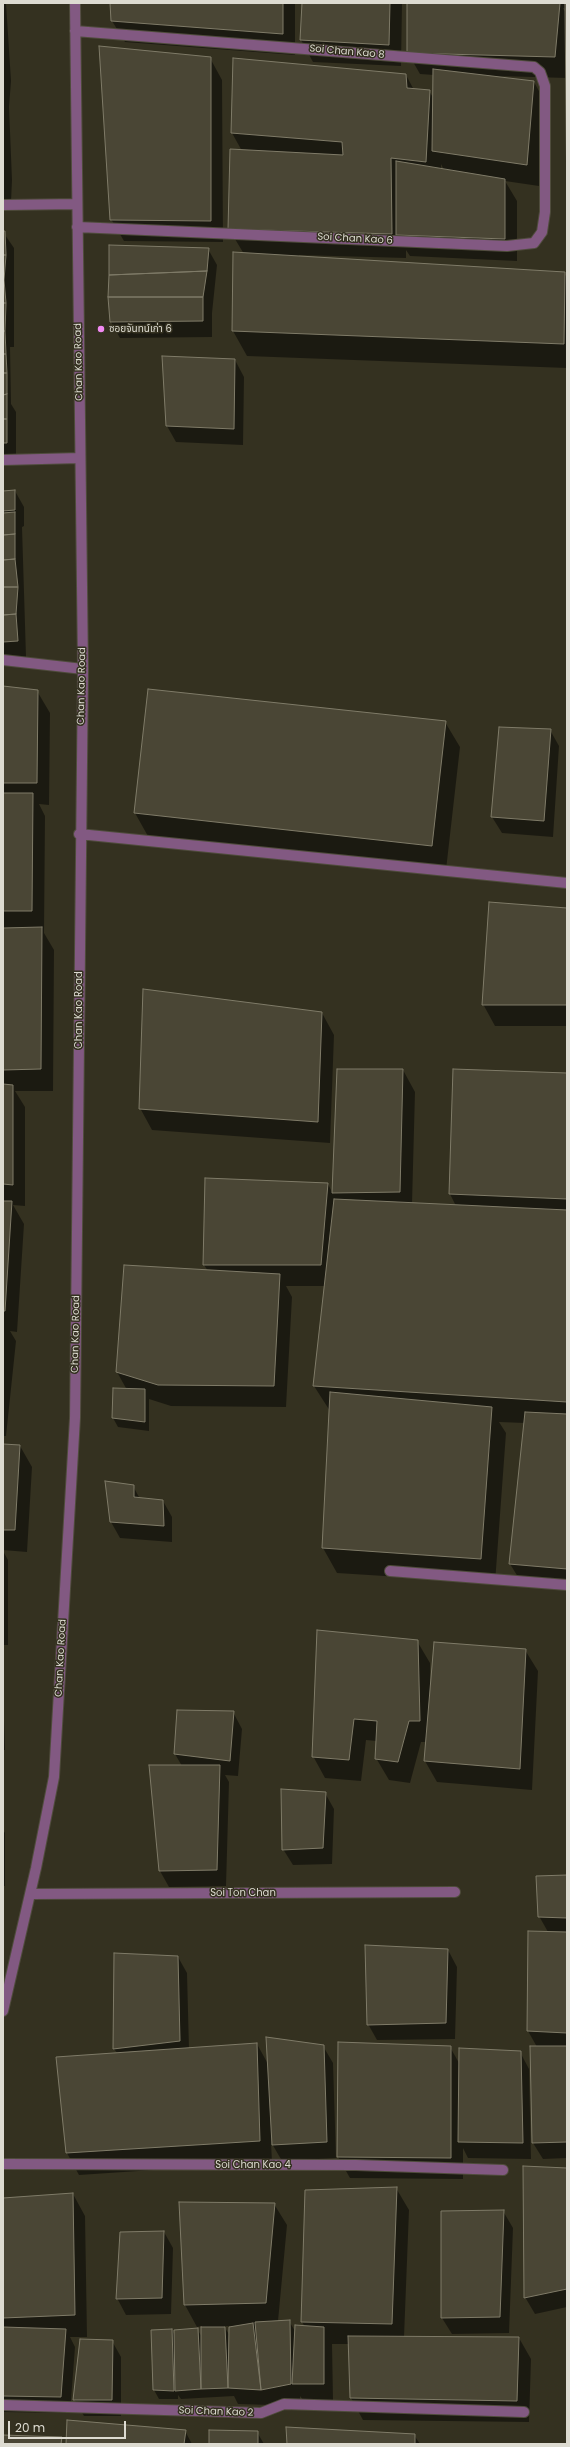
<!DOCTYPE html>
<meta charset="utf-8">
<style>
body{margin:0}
#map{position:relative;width:570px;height:2447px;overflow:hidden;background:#343120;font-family:Poppins,sans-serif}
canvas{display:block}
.frame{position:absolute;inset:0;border:4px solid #dddbd1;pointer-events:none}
.scale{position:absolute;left:8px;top:2421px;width:118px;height:18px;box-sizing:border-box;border:2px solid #dddbd1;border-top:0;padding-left:5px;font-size:12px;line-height:14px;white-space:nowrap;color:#dddbd1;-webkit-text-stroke:3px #343120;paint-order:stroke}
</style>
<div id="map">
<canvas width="570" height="2447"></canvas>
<div class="frame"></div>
<div class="scale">20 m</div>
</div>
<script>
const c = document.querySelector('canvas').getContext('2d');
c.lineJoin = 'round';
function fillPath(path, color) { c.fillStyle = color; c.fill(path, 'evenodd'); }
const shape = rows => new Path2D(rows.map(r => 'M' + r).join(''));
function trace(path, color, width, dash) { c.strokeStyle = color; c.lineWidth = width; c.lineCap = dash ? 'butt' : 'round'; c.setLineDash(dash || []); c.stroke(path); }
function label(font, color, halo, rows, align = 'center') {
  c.font = font + ' Poppins,"Noto Sans Thai",sans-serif'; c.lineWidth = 3; c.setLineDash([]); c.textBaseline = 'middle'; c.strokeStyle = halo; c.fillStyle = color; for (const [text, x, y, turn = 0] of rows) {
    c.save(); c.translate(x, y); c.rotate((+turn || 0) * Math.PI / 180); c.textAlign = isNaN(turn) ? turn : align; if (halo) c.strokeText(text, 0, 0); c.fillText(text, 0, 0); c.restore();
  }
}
fillPath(shape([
 [3,3,6,3,11,81,9,107,12,180,11,202,3,203],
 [111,3,295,3,295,55,125,42,112,21],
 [303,3,402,3,401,66,313,62,301,40],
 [408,3,567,3,567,78,499,76,534,82,546,104,539,186,505,181,517,201,517,261,410,256,406,250,406,258,299,255,299,257,564,273,567,278,567,368,247,356,233,331,234,253,244,254,229,229,242,151,232,133,234,60,406,75,414,90,429,91,434,99,434,75,420,74,408,53],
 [563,8,566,9,567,15],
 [441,164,444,170,441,169],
 [210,58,222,80,223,242,124,241,111,219],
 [3,232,14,248,14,347,10,347,11,404,16,412,16,459,3,459],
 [208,249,217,265,212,313,212,337,120,338,111,322],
 [235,360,244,377,243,445,176,442,167,426],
 [15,491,24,507,24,526,22,527,26,657,3,658,3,492],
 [3,687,37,691,50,713,49,805,39,804,45,816,44,933,54,950,53,1091,15,1091,25,1107,25,1206,13,1205,24,1224,17,1332,10,1331,16,1341,6,1436,3,1436],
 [445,722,460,747,446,870,149,838,135,813],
 [550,730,559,746,553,837,502,833,492,817],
 [567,909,567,1026,495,1026,483,1004],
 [322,1013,334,1035,330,1143,152,1130,140,1108],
 [338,1070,403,1070,415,1092,412,1204,456,1206,450,1194,454,1070,567,1074,567,1589,523,1585,510,1564,525,1423,499,1422,506,1433,495,1583,337,1573,323,1548,330,1411,314,1386,325,1286,286,1286,292,1297,286,1407,171,1406,149,1399,149,1431,118,1427,113,1418,127,1390,117,1372,208,1271,204,1265,328,1184,333,1194],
 [3,1445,20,1446,32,1467,27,1552,3,1550],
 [133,1486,140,1499,163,1501,172,1517,172,1542,120,1538,111,1522],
 [3,1551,8,1560,8,1645,3,1645],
 [417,1641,430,1663,430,1684,525,1650,538,1671,532,1790,437,1782,425,1761,427,1742,421,1742,410,1783,389,1780,376,1758,377,1741,366,1740,361,1781,325,1778,313,1756],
 [3,1692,5,1750,3,1750],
 [178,1711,233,1712,242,1729,238,1776,225,1775,229,1782,226,1886,169,1887,160,1871,182,1766,175,1754],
 [325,1793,334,1809,332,1864,293,1865,283,1849],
 [3,1830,5,1833,5,1886,3,1886],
 [567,1876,567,2158,543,2159,533,2143,531,2047,537,2047,528,2031,529,1932,548,1932,539,1916],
 [448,1950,457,1967,455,2039,377,2040,368,2024],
 [178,1957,187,1973,189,2049,257,2044,268,2064,323,2046,333,2063,336,2158,282,2161,271,2142,272,2162,79,2175,67,2153,57,2058,118,2054,114,2049],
 [450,2047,459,2063,520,2052,529,2069,531,2159,468,2158,463,2148,463,2179,350,2178,338,2157],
 [567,2169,567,2307,535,2314,525,2297],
 [396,2188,409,2210,404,2337,519,2338,531,2359,529,2422,363,2420,351,2398,349,2344,332,2344,333,2400,303,2400,300,2396,300,2400,271,2405,238,2404,234,2396,181,2399,178,2395,178,2399,159,2399,154,2390,172,2330,175,2336,197,2329,202,2337,202,2326,197,2327,185,2305,180,2203,274,2204,287,2225,278,2321,289,2321,295,2331,305,2327,302,2322,306,2191],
 [224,2326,230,2326,230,2336],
 [73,2194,85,2216,87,2337,70,2337,75,2347,70,2413,3,2412,3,2207],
 [503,2211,513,2228,509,2333,452,2334,442,2318],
 [164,2232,173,2248,171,2314,126,2315,117,2298],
 [112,2341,121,2357,121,2416,84,2416,74,2399],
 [185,2431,192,2444,67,2444],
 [257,2432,264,2444,210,2444],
 [414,2435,420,2444,288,2444]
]), '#0007');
const building = shape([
 [110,3,283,3,283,34,111,21,110,3],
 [302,3,390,3,389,45,300,40,302,3],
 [407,3,560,3,555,57,407,53,407,3],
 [565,3,567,3,567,215,565,3],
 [99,46,211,57,211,221,110,220,99,46],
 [233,58,406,74,407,88,430,90,426,162,391,158,392,234,228,229,230,149,343,155,342,142,231,133,233,58],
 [433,69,534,81,527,165,432,151,433,69],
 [396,161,505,179,505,239,396,235,396,161],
 [3,231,5,231,6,255,3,255,3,231],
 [109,245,209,248,207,271,109,275,109,245],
 [233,252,565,272,564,344,232,331,233,252],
 [3,255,6,255,4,280,3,280,3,255],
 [207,271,203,297,108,297,109,275,207,271],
 [3,280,4,280,6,303,3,303,3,280],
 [108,297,203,297,203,321,110,322,108,297],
 [3,303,6,303,5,331,3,331,3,303],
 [3,331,5,331,6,354,3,354,3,331],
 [3,354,6,354,7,373,3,373,3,354],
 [162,356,235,359,234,429,166,426,162,356],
 [3,373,7,373,7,394,3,395,3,373],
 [7,394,7,419,3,419,3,395,7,394],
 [3,419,7,419,7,443,3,443,3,419],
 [15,490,15,510,3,511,3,491,15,490],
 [15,512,15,534,3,535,3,513,15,512],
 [15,534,15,559,3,560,3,535,15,534],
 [15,559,18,587,3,587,3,560,15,559],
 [3,587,18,587,16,614,3,615,3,587],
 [16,614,18,641,3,642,3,615,16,614],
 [3,686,38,690,37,783,3,783,3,686],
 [148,689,446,721,432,846,134,813,148,689],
 [499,727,551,729,544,821,491,817,499,727],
 [3,793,33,793,32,911,3,911,3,793],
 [489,902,567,908,567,1005,482,1005,489,902],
 [42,927,41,1069,3,1070,3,928,42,927],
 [143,989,322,1012,318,1122,139,1109,143,989],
 [337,1069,403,1069,400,1192,332,1193,337,1069],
 [453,1069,567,1073,567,1199,449,1194,453,1069],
 [3,1084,13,1085,13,1185,3,1184,3,1084],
 [205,1178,328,1183,321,1265,203,1265,205,1178],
 [334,1199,567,1210,567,1402,313,1386,334,1199],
 [3,1201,12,1201,5,1311,3,1311,3,1201],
 [124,1265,280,1274,274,1386,158,1385,116,1372,124,1265],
 [113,1388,145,1389,145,1422,112,1418,113,1388],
 [330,1392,492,1407,481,1559,322,1548,330,1392],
 [525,1412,567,1414,567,1569,509,1564,525,1412],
 [3,1444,20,1445,15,1530,3,1530,3,1444],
 [105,1481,134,1485,134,1497,163,1500,164,1526,110,1522,105,1481],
 [317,1630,418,1640,420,1721,409,1721,398,1762,375,1759,377,1721,354,1719,349,1760,312,1757,317,1630],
 [434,1642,526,1649,520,1769,424,1761,434,1642],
 [177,1710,234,1711,230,1761,174,1754,177,1710],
 [149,1765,220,1765,217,1870,159,1871,149,1765],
 [281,1789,326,1792,323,1848,282,1850,281,1789],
 [567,1875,567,1918,538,1917,536,1876,567,1875],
 [528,1931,567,1932,567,2033,527,2031,528,1931],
 [365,1945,448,1949,446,2023,367,2025,365,1945],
 [114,1953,178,1956,180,2041,113,2049,114,1953],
 [266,2037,324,2045,327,2142,272,2145,266,2037],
 [338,2042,451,2046,451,2158,337,2157,338,2042],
 [257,2043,260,2141,66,2153,56,2057,257,2043],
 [530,2046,567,2046,567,2142,532,2143,530,2046],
 [459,2048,521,2051,523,2143,458,2142,459,2048],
 [523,2166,567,2168,567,2289,524,2298,523,2166],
 [397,2187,392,2324,301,2322,305,2190,397,2187],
 [73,2193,75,2315,3,2318,3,2198,73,2193],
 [179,2202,275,2203,266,2303,184,2305,179,2202],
 [504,2210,500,2317,441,2318,441,2211,504,2210],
 [164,2231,162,2298,116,2299,120,2232,164,2231],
 [290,2320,291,2384,261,2390,255,2322,290,2320],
 [253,2323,261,2390,228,2388,229,2327,253,2323],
 [295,2325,324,2327,324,2384,292,2384,295,2325],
 [3,2327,66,2329,61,2397,3,2396,3,2327],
 [201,2327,225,2327,228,2388,201,2389,201,2327],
 [198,2328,201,2389,175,2391,174,2330,198,2328],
 [172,2329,174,2391,153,2390,151,2330,172,2329],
 [348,2336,519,2337,517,2401,350,2398,348,2336],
 [80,2339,113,2340,112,2400,73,2400,80,2339],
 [67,2420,186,2430,184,2444,66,2444,67,2420],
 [286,2427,415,2434,415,2444,287,2444,286,2427],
 [209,2430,258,2431,258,2444,209,2444,209,2430],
 [3,2435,62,2437,61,2444,3,2444,3,2435]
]);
fillPath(building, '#4a4635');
trace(building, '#7f7b68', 1);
const minor = shape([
 [75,31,534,67,540,72,545,86,545,212,542,232,534,243,507,246,77,227],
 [3,205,77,204],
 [3,460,80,458],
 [3,660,83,669],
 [79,834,567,883],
 [390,1571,567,1585],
 [31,1894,455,1892],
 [3,2011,36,1868,54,1777,75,1418,83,669,75,3],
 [3,2164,356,2165,503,2170],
 [3,2405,261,2413,284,2404,524,2412]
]);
trace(minor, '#4f4c3c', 12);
trace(minor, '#825982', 10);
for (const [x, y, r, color] of [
 [101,329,4,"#f28af3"]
]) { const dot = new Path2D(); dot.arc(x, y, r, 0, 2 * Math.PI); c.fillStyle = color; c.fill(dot); trace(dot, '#343120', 1.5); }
label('10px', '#dddbd1', '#343120', [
 ["Soi Chan Kao 8",347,52,5],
 ["Soi Chan Kao 6",355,239,3],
 ["Chan Kao Road",79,362,-91],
 ["Chan Kao Road",82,686,-89],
 ["Chan Kao Road",79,1010,-90],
 ["Chan Kao Road",76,1334,-89],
 ["Chan Kao Road",61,1658,-87],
 ["Soi Ton Chan",243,1893],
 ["Soi Chan Kao 4",253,2165],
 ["Soi Chan Kao 2",216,2412,2]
]);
label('10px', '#dddbd1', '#343120', [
 ["ซอยจันทน์เก่า 6",109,329]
], 'left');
</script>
